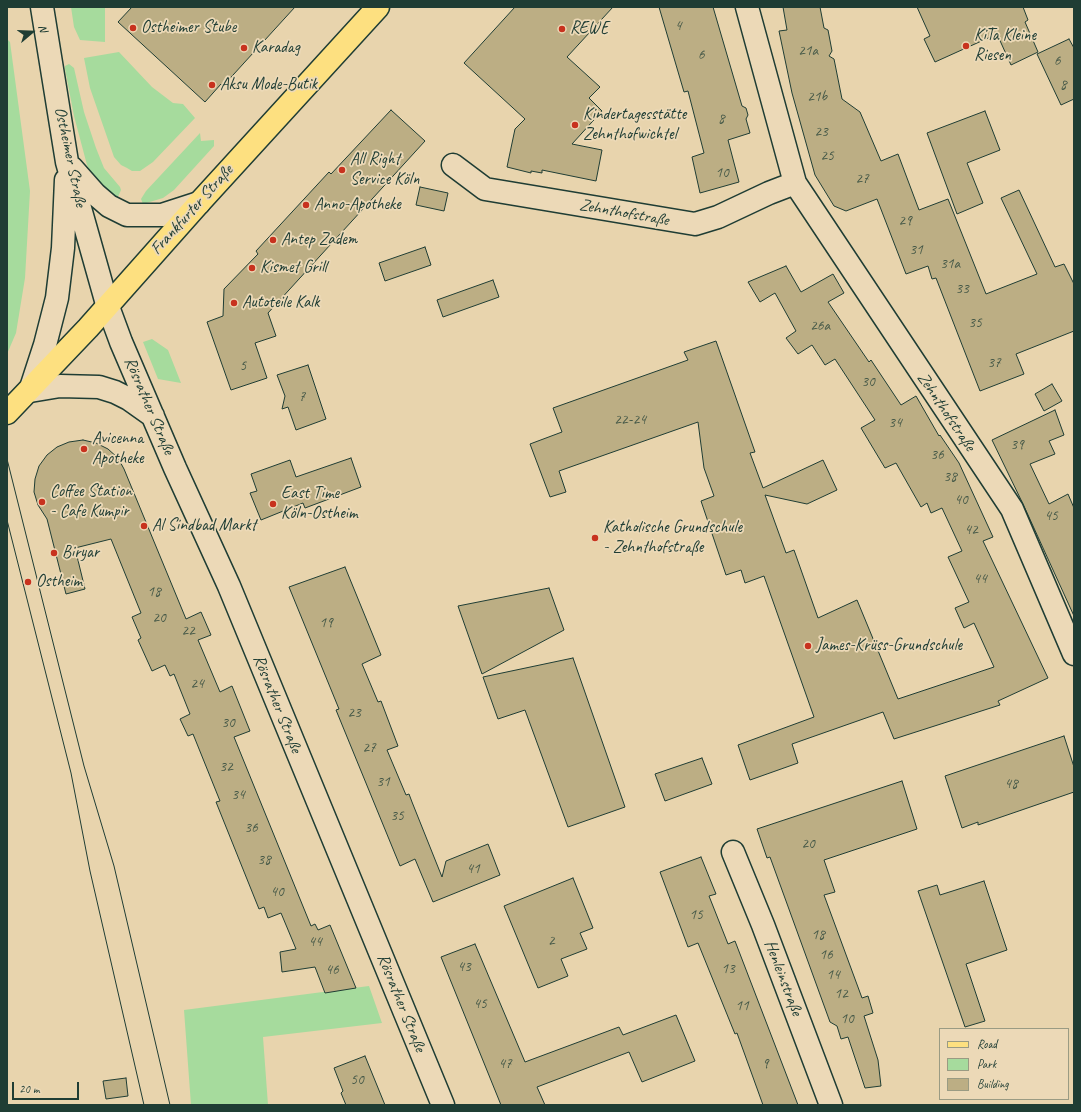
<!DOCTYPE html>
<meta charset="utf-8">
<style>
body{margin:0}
#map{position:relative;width:1081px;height:1112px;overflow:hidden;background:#e8d4ad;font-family:Caveat,sans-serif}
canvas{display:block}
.frame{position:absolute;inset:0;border:8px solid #1f3d34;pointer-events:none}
.legend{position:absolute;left:939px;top:1028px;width:130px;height:72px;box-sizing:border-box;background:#ecd9b7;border:1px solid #9a9b83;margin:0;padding:5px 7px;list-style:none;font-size:12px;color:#1f3d34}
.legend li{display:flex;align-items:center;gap:8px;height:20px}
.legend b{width:20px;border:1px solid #9a9b83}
.north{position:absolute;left:12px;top:12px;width:40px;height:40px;-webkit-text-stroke:3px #ecd9b7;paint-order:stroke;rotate:71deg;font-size:11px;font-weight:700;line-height:16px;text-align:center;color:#1f3d34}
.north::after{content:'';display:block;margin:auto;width:14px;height:18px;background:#1f3d34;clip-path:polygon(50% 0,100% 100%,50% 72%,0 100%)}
.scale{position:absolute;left:12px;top:1082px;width:67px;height:18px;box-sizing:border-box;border:2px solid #1f3d34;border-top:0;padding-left:5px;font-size:12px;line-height:14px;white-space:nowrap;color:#1f3d34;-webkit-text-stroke:3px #ecd9b7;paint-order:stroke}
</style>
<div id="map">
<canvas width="1081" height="1112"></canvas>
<div class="frame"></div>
<ul class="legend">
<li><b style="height:5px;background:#fde080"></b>Road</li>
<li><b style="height:11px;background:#a6db9d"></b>Park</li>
<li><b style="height:11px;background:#bcae84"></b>Building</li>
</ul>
<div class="north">N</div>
<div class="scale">20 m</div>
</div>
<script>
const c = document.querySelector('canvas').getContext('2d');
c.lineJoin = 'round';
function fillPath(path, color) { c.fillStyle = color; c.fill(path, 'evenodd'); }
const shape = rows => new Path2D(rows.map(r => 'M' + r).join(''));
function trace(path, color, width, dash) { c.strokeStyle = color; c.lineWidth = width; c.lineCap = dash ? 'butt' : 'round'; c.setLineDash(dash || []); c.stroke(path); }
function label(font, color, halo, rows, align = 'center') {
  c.font = font + ' Caveat,sans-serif'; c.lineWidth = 3.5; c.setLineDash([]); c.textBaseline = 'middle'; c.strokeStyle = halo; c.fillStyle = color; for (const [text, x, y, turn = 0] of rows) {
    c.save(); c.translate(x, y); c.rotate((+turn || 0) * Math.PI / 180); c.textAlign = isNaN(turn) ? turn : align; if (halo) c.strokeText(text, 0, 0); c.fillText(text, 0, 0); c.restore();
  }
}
fillPath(shape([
 [71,7,105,7,105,42,80,40,74,27],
 [7,39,10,42,30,191,25,278,16,333,7,354],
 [119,52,152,87,173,103,183,104,195,118,153,162,140,171,132,171,127,168,121,165,114,157,90,88,84,58],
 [69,64,74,68,84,112,96,148,104,168,120,187,121,190,117,199,106,192,92,175,87,165,74,116,65,69,65,66],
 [200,133,201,141,214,140,214,146,174,190,163,198,143,204,141,199,146,191],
 [152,339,168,350,181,383,158,379,143,342],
 [369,986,382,1023,263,1037,268,1105,191,1105,184,1010]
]), '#a6db9d');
const building = shape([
 [132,7,295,7,223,86,221,84,205,102,118,22,132,7],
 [515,7,613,7,567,57,600,87,589,98,602,111,572,144,602,150,596,181,542,170,542,173,531,171,531,173,507,167,515,129,525,119,464,63,515,7],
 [659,7,713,7,742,106,746,108,748,115,746,119,750,133,728,140,739,182,700,193,692,157,704,153,688,91,684,92,659,7],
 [783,7,820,7,824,28,828,30,832,51,829,56,834,59,842,99,860,112,881,161,898,154,919,210,948,199,986,294,1037,274,1001,198,1019,190,1055,267,1064,264,1074,284,1074,331,1016,354,1024,374,980,391,936,278,932,279,928,266,906,274,877,199,846,211,834,206,815,175,792,93,779,31,787,30,783,7],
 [917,7,1023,7,1028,20,1025,22,1038,52,1011,65,997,34,935,62,924,39,930,36,917,7],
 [1069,39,1074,48,1074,99,1061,105,1037,54,1069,39],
 [391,110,425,141,268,313,276,336,255,343,267,378,231,390,207,322,223,316,224,289,258,254,256,251,329,172,331,174,391,110],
 [985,111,1000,150,967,163,983,203,957,214,927,133,985,111],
 [420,187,448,193,444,211,416,205,420,187],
 [425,247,431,265,385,281,379,263,425,247],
 [786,266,801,292,833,274,844,293,828,302,869,362,871,360,901,405,916,396,939,436,940,435,959,463,993,537,983,541,1048,678,998,701,1000,705,894,739,883,712,792,744,798,763,750,780,738,745,814,717,764,576,745,583,741,570,726,575,701,501,714,496,704,468,698,422,559,471,566,492,550,497,530,444,562,432,553,408,688,360,684,352,716,341,755,452,750,453,763,488,823,460,837,490,807,504,765,495,786,553,794,550,818,618,857,600,898,699,994,667,974,623,964,628,955,608,969,602,948,557,962,551,942,508,931,513,927,503,921,507,896,463,885,468,861,428,875,420,835,359,825,365,812,345,798,354,786,338,796,331,775,293,760,302,748,282,786,266],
 [493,280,499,297,443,317,437,300,493,280],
 [308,365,326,419,296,430,288,407,282,409,285,396,277,375,308,365],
 [1052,384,1062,401,1044,411,1035,394,1052,384],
 [1055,410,1064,435,1049,441,1055,454,1030,464,1049,504,1068,494,1074,508,1074,616,1023,504,992,440,1055,410],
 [83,440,96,443,108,449,118,458,124,469,186,619,201,612,211,635,198,640,220,692,232,686,250,731,234,737,311,926,315,924,318,930,330,925,356,988,325,993,315,967,282,972,280,952,296,949,281,913,268,918,264,907,259,909,216,802,220,801,193,734,188,736,180,719,190,714,174,674,170,676,165,665,152,671,138,640,141,638,132,617,141,613,111,539,75,548,85,589,66,594,47,519,38,505,34,492,35,479,39,466,47,455,57,447,69,442,83,440],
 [351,458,361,487,305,508,303,503,261,520,250,493,257,491,251,474,290,460,296,477,351,458],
 [345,567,381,655,362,664,378,702,381,701,398,746,387,750,406,795,409,794,412,802,442,877,446,861,488,844,500,875,433,902,415,859,400,866,336,710,339,709,289,587,345,567],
 [549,588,564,630,482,674,458,606,549,588],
 [573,658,625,807,568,827,525,710,498,719,483,677,573,658],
 [1064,736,1074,767,1074,792,978,825,978,822,962,828,945,776,1064,736],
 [702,758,712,784,665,801,655,774,702,758],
 [902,781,917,829,824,860,835,892,824,895,862,998,868,996,873,1013,864,1016,878,1060,881,1086,865,1088,848,1037,841,1039,837,1026,830,1022,770,857,767,858,757,829,902,781],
 [701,857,716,894,709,896,728,944,735,941,798,1105,763,1105,737,1033,735,1034,698,943,688,947,660,872,701,857],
 [573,878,593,928,580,933,587,949,561,959,568,976,538,988,504,906,573,878],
 [984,881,1007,950,966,964,985,1021,965,1027,918,891,937,885,940,895,984,881],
 [475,944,525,1062,619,1027,623,1035,676,1015,695,1061,642,1082,629,1052,537,1087,545,1105,501,1105,441,957,475,944],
 [365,1056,385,1105,346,1105,341,1093,343,1091,334,1068,365,1056],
 [126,1078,128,1096,106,1099,103,1081,126,1078]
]);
fillPath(building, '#bcae84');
trace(building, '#1f3d34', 1);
const street = shape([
 [747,7,795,183,1012,509,1074,654],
 [453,165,485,189,695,224,718,217,769,193,795,183],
 [733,852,763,925,831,1105]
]);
const secondary = shape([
 [42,7,67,162,107,304,121,342,175,468,229,586,443,1105],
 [72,168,95,194,109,206,127,215,162,215,199,203],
 [66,180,63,248,57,298,45,345,30,391,60,386,99,387,115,392,129,399,153,416]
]);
const primary = shape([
 [7,413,88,328,199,203,378,7]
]);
trace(street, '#1f3d34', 25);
trace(secondary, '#1f3d34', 25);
trace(primary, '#1f3d34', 25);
trace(street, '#ecd9b7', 22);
trace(secondary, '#ecd9b7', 22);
trace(primary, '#fde080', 22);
trace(shape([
 [7,459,84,766,114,866,170,1105],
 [7,520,71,773,90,871,144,1105]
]), '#1f3d34', 1);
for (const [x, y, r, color] of [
 [133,28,4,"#c8321e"],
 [562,29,4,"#c8321e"],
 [966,46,4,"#c8321e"],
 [244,48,4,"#c8321e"],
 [212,85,4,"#c8321e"],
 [575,125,4,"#c8321e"],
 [342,170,4,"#c8321e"],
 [306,205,4,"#c8321e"],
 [273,240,4,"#c8321e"],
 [252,268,4,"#c8321e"],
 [234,303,4,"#c8321e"],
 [84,449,4,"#c8321e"],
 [42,502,4,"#c8321e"],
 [273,504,4,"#c8321e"],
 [144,526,4,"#c8321e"],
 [595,538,4,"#c8321e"],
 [54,553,4,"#c8321e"],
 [28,582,4,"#c8321e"],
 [808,646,4,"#c8321e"]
]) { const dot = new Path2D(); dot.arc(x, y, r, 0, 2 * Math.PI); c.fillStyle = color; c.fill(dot); trace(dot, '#ecd9b7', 1.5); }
label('15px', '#465948', null, [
 ["4",678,26],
 ["21a",808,51],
 ["6",701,55],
 ["6",1057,61],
 ["8",1063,85],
 ["21b",817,97],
 ["8",721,119],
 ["23",821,132],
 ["25",827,156],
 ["10",722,173],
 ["27",862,179],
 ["29",905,221],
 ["31",916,250],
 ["31a",950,264],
 ["33",962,289],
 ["35",975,323],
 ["26a",820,326],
 ["37",994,363],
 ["5",243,366],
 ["30",868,382],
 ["7",302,397],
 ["22-24",630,420],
 ["34",895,423],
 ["39",1017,445],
 ["36",937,455],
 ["38",950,477],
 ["40",961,500],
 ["45",1051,516],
 ["42",971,530],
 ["44",980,579],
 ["18",154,592],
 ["20",159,618],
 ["19",326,623],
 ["22",188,631],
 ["24",197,684],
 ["23",354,713],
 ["30",228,723],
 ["27",369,748],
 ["32",226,767],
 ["31",383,782],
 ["48",1011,784],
 ["34",238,795],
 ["35",397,816],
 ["36",251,828],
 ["20",808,844],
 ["38",264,860],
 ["41",473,869],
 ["40",277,892],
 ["15",696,915],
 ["18",818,935],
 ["2",551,941],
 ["44",315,942],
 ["16",826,955],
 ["43",464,967],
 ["13",728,969],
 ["46",332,970],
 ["14",833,975],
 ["12",841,994],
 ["45",480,1004],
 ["11",742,1006],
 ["10",847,1019],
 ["47",505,1064],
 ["9",765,1064],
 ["50",357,1080]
]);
label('17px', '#1f3d34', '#ecd9b7', [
 ["Ostheimer Stube",141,28],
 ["REWE",570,29],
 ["KiTa Kleine",974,36],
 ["Riesen",974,56],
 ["Karadag",252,48],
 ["Aksu Mode-Butik",220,85],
 ["Kindertagesstätte",583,115],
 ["Zehnthofwichtel",583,135],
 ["All Right",350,160],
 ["Service Köln",350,180],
 ["Anno-Apotheke",314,205],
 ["Antep Zadem",281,240],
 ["Kismet Grill",260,268],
 ["Autoteile Kalk",242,303],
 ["Avicenna",92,439],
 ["Apotheke",92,459],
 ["Coffee Station",50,492],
 ["- Cafe Kumpir",50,512],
 ["East Time",281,494],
 ["Köln-Ostheim",281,514],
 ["Al Sindbad Markt",152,526],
 ["Katholische Grundschule",603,528],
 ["- Zehnthofstraße",603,548],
 ["Biryar",62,553],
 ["Ostheim",36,582],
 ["James-Krüss-Grundschule",816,646]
], 'left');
label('17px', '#1f3d34', '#ecd9b7', [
 ["Ostheimer Straße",70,157,78],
 ["Frankfurter Straße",192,210,-48],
 ["Zehnthofstraße",624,213,10],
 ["Rösrather Straße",149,406,67],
 ["Zehnthofstraße",946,412,56],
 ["Rösrather Straße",277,704,68],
 ["Henleinstraße",783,978,69],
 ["Rösrather Straße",401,1003,68]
]);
</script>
